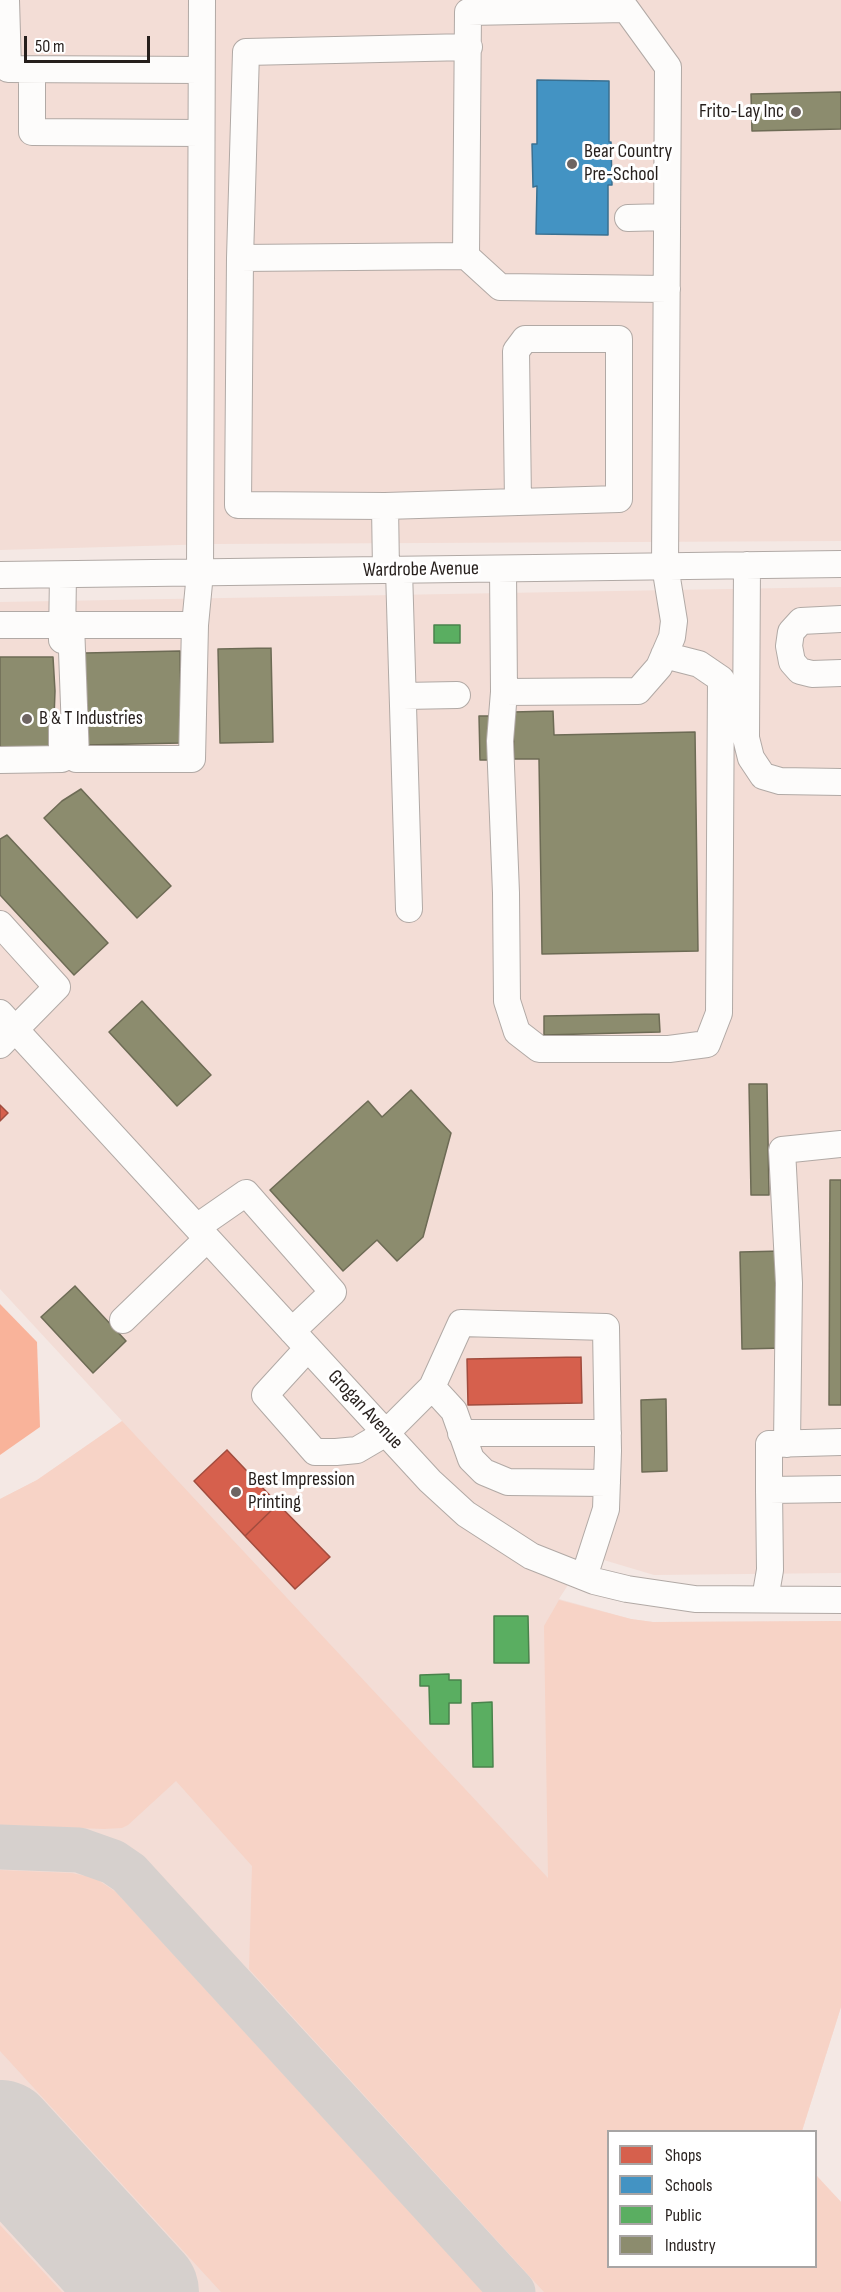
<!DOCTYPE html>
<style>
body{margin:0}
#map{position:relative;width:841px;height:2292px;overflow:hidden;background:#f4e8e4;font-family:"Sofia Sans Condensed",sans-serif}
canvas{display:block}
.legend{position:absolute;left:607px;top:2130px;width:210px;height:138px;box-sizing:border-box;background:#fff;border:2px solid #a8a5a4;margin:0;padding:8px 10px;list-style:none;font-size:18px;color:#261f1c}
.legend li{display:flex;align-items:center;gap:12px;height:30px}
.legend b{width:30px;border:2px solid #a8a5a4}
.scale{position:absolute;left:24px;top:36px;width:126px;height:27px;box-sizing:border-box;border:3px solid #261f1c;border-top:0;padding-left:8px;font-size:18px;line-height:21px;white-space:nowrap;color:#261f1c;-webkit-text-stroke:4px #fff;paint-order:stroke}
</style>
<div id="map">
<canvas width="841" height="2292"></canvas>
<ul class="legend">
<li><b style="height:16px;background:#d6604d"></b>Shops</li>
<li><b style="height:16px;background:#4393c3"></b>Schools</li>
<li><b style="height:16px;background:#5aae61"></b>Public</li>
<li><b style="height:16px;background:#8c8c6e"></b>Industry</li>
</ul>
<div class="scale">50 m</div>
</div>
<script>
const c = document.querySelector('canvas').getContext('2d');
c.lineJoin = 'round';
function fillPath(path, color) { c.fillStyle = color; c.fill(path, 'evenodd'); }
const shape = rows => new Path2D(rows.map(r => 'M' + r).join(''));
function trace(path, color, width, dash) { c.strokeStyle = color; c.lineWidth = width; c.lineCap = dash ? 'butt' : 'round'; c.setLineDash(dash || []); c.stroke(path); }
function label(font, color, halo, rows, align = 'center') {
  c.font = font + ' "Sofia Sans Condensed",sans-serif'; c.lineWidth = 6; c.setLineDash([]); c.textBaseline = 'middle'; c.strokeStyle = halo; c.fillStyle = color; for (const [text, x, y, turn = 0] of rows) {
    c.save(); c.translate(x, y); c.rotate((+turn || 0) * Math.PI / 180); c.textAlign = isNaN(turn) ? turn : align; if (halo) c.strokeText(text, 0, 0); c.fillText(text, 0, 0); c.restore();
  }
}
fillPath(shape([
 [0,0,841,0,841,541,215,544,0,550],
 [841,587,841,1573,654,1575,587,1555,559,1599,631,1619,653,1622,841,1621,841,2007,802,2131,608,2132,608,2266,816,2266,816,2175,841,2202,841,2292,0,2292,0,1499,37,1480,122,1421,0,1289,0,602]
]), '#f3ddd6');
fillPath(shape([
 [122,1421,548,1878,544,1626,559,1600,631,1619,653,1622,841,1621,841,2007,802,2131,608,2132,608,2266,816,2266,816,2175,841,2202,841,2292,544,2292,249,1969,252,1866,176,1781,128,1825,122,1828,104,1829,0,1825,0,1499,37,1480],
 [0,1870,72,1873,95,1878,116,1892,483,2292,221,2292,0,2051],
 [0,2225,62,2292,0,2292]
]), '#f7d3c6');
fillPath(shape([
 [0,1304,37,1342,40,1427,0,1455]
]), '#f9b39a');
const shops = shape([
 [0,1105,8,1113,0,1121,0,1105],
 [581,1357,582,1403,468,1405,467,1359,581,1357],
 [227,1450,278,1504,245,1536,194,1481,227,1450],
 [278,1504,330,1557,295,1589,245,1536,278,1504]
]);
fillPath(shops, '#d6604d');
trace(shops, '#a14c3e', 1.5);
const schools = shape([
 [537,80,609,81,609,142,611,142,612,185,608,185,608,235,536,234,537,186,533,187,532,144,537,144,537,80]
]);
fillPath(schools, '#4393c3');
trace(schools, '#3a7091', 1.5);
const public = shape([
 [434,625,460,625,460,643,434,643,434,625],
 [494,1616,528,1616,529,1663,494,1663,494,1616],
 [449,1674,449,1680,461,1680,461,1703,449,1703,449,1724,430,1724,429,1686,420,1686,420,1675,449,1674],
 [492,1702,493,1767,473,1767,472,1703,492,1702]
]);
fillPath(public, '#5aae61');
trace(public, '#4a834c', 1.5);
const industry = shape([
 [841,92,841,129,752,131,751,94,841,92],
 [271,648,273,742,220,743,218,649,271,648],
 [180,651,181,743,86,745,85,653,180,651],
 [0,657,53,657,55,691,53,747,0,747,0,657],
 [553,711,554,735,695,732,698,951,542,954,539,759,514,759,513,712,553,711],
 [479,716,493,716,493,760,480,760,479,716],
 [81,789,171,886,137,918,44,818,62,801,81,789],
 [7,835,108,943,74,975,0,895,0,839,7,835],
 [142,1001,211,1075,177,1106,109,1032,142,1001],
 [659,1014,660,1032,544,1035,544,1016,659,1014],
 [749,1084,767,1084,769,1195,751,1195,749,1084],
 [411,1090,451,1133,423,1237,397,1261,377,1240,343,1271,270,1190,368,1101,382,1117,411,1090],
 [830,1180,841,1180,841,1405,829,1405,830,1180],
 [782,1251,784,1348,742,1349,740,1252,782,1251],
 [75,1286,126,1341,93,1373,41,1317,75,1286],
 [666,1399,667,1471,642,1472,641,1400,666,1399]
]);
fillPath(industry, '#8c8c6e');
trace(industry, '#6d6b55', 1.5);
trace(shape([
 [0,1847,79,1850,113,1862,129,1873,513,2292]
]), '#d6d0cd', 45);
trace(shape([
 [0,2137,142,2292]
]), '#d6d0cd', 114);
const minor = shape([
 [6,0,8,69,201,70],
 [469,47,246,52,240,258,238,505,385,506,518,502],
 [32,70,32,132,201,133],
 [628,218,667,217],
 [466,256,468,12,626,9,668,67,665,566,674,621,672,637,659,667,638,691,504,692,503,569],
 [240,258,466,256,500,287,667,289],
 [525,339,619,339,619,499,518,502,516,351,525,339],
 [385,506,386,570],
 [747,565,746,738,751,758,763,776,780,781,841,782],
 [399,570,409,909],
 [0,575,841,564],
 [841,619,801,621,791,632,789,646,792,662,800,671,812,674,841,673],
 [71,624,76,759,192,759,195,625],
 [0,625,195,625,200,573,202,0],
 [62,640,63,575],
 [504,692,500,741,506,893,507,1001,517,1032,539,1049,669,1049,707,1044,719,1013,721,679,699,664,664,655],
 [403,696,457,695],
 [0,760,62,759,62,728],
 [0,924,57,987,0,1045],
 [0,1013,430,1481,466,1514,531,1556,594,1581,627,1589,695,1599,841,1600],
 [197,1227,246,1193,333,1292,292,1331],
 [123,1320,207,1239],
 [308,1348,265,1395,315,1452,336,1452,357,1450,386,1433,432,1387,461,1323,606,1327,608,1451,606,1509,584,1577],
 [432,1387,454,1411,471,1459,484,1472,508,1482,607,1483],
 [461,1433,608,1433],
 [787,1444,789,1283,782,1150,841,1144],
 [769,1490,769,1444,841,1442],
 [765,1599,770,1570,769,1490,841,1489]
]);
trace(minor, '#b1a9a5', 28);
trace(minor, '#fdfcfb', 26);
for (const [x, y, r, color] of [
 [796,112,6,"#6e6562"],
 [572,164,6,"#6e6562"],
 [27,719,6,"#6e6562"],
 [236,1492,6,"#6e6562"]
]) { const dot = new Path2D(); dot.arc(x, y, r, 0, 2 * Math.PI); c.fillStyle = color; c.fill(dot); trace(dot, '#fff', 2); }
label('20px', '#261f1c', '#fff', [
 ["Frito-Lay Inc",784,112,"right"],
 ["Bear Country",584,152],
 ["Pre-School",584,175],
 ["B & T Industries",39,719],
 ["Best Impression",248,1480],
 ["Printing",248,1503]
], 'left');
label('20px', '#261f1c', '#fff', [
 ["Wardrobe Avenue",421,570,-1],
 ["Grogan Avenue",365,1410,47]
]);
</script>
